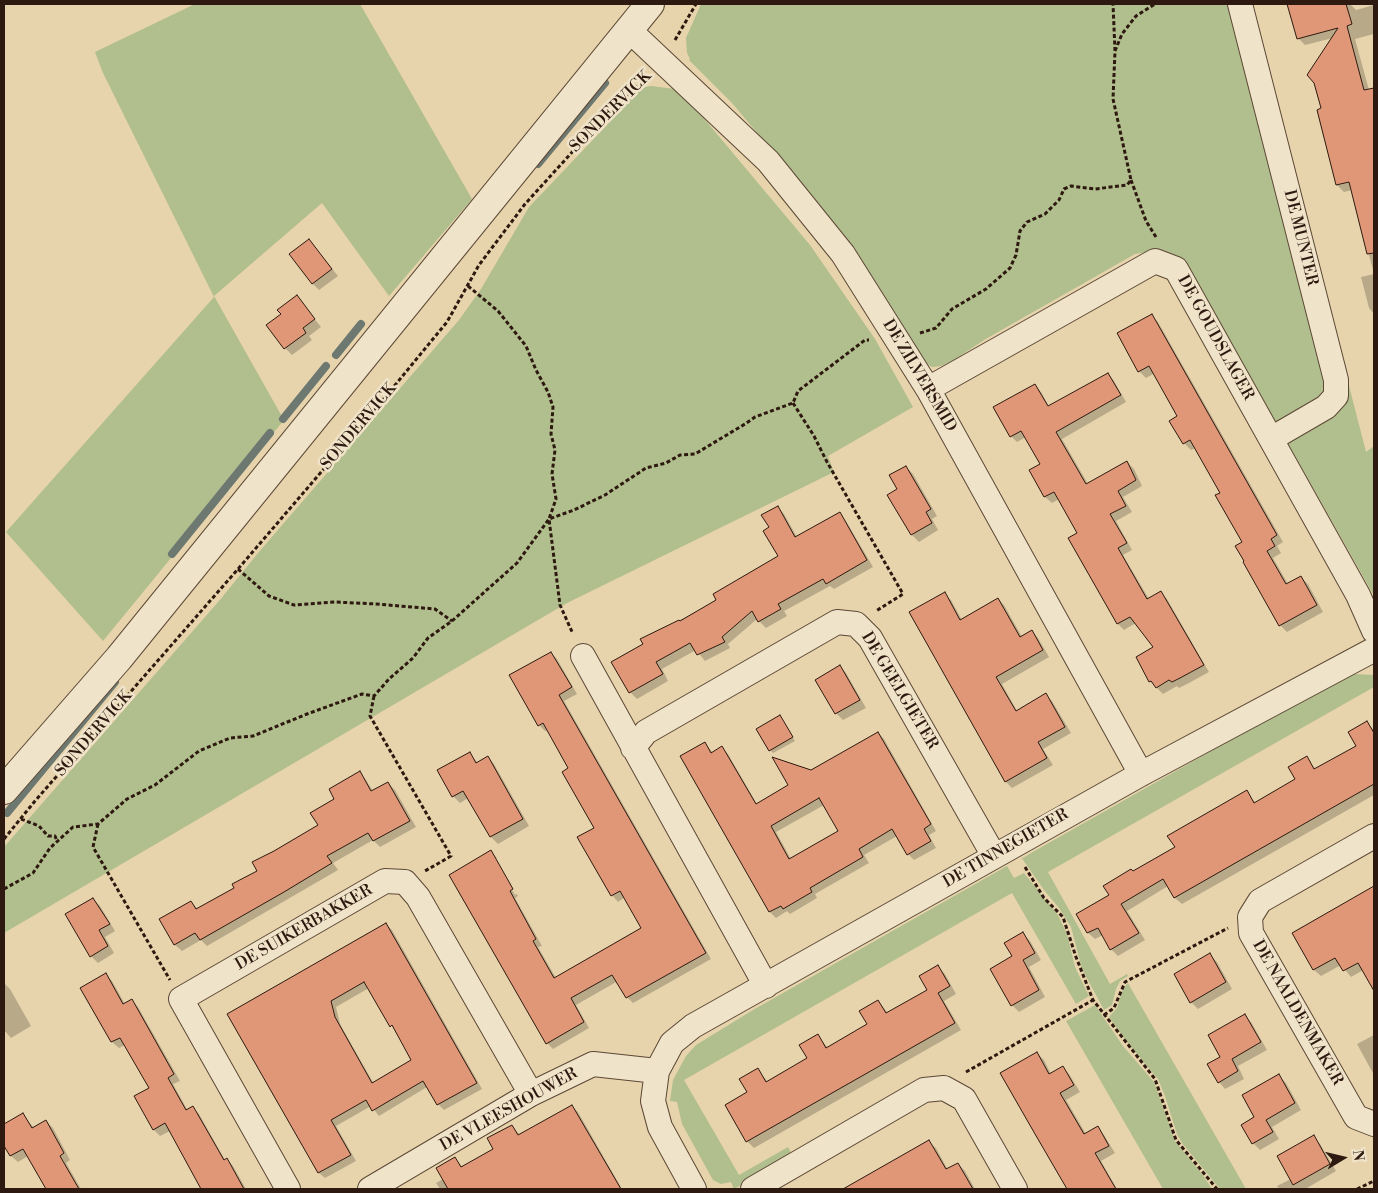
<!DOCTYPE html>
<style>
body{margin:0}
#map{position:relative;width:1378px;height:1193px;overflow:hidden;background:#e7d4ac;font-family:"Libre Bodoni",serif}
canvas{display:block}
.frame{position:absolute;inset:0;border:5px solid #2d190f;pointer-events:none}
.north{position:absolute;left:1318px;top:1133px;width:50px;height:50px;-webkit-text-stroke:4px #efe3c9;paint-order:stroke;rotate:81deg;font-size:14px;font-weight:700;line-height:20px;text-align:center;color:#2d190f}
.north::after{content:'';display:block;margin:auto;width:18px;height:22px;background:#2d190f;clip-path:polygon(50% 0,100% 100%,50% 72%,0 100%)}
</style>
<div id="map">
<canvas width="1378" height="1193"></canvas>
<div class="frame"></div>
<div class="north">N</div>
</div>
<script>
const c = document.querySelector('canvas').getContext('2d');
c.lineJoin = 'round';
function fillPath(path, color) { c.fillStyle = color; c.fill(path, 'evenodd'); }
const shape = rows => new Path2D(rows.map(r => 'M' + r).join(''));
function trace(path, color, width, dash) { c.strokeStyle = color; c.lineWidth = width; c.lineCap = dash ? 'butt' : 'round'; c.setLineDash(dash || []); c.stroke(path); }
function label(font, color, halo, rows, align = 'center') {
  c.font = font + ' "Libre Bodoni",serif'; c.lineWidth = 5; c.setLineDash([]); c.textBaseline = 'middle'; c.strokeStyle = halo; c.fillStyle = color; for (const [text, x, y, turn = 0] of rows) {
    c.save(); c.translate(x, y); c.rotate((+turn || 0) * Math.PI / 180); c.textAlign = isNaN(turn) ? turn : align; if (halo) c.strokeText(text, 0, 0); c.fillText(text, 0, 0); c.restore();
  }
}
fillPath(shape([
 [195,4,360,4,472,199,389,296,322,203,214,296,284,420,103,641,6,532,214,297,103,73,95,52],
 [701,4,1230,4,1326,371,1326,394,1276,424,1186,266,1176,255,1161,250,1135,254,984,340,954,360,941,366,932,367,921,360,889,303,852,251,791,173,732,103,689,60,690,59,687,53,686,38],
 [651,86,675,89,701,115,810,245,875,339,913,407,828,456,834,472,567,603,4,933,4,847,219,601,258,553,459,320,481,289,529,207,607,125,630,97,645,87],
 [1334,331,1335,331,1366,452,1374,446,1374,596,1286,440,1346,398,1349,388],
 [1355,674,1374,675,1374,687,1048,872,1110,984,1127,974,1128,976,1120,981,1116,989,1112,1005,1104,1010,1082,969,1071,927,1059,908,1044,890,1021,857,1023,858,1031,853,1340,678],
 [1007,866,1014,878,1024,873,1058,915,1067,934,1075,967,1089,996,1076,1004,1012,893,684,1080,739,1175,788,1147,793,1156,734,1189,731,1182,721,1184,713,1180,682,1124,677,1102,670,1101,673,1080,686,1056,696,1045,753,1010],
 [1128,983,1129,985,1246,1189,1220,1189,1182,1143,1177,1134,1165,1096,1158,1079,1127,1042,1109,1017,1117,1008,1123,989],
 [1095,1005,1123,1046,1154,1082,1175,1141,1202,1174,1212,1189,1163,1189,1066,1021]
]), '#b1be8d');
fillPath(shape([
 [1289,4,1350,4,1356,10,1374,5,1374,34,1355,39,1369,90,1371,90,1374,93,1374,314,1369,308,1361,277,1374,274,1352,190,1344,192,1337,185,1318,111,1323,109,1333,38,1305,45,1298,38],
 [309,240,338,276,319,290,312,283],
 [297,297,321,327,309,336,312,340,292,355,285,348,282,314],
 [1151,315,1158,322,1283,542,1277,546,1281,553,1273,558,1288,584,1301,577,1308,584,1323,612,1287,632,1280,625,1244,563,1243,543,1221,493,1196,448,1191,450,1184,443,1179,416,1155,373,1146,378,1139,371],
 [1108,374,1114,381,1126,402,1062,439,1088,484,1127,462,1134,469,1142,486,1123,497,1132,512,1116,521,1132,550,1123,555,1149,599,1161,593,1167,599,1209,672,1187,684,1179,688,1177,686,1163,694,1150,681,1155,647,1136,623,1124,630,1118,624,1070,539,1079,533,1059,499,1052,503,1045,497,1031,471,1041,465,1026,437,1017,442,1011,436,1034,385,1041,392,1049,406],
 [906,467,913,474,937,516,932,519,938,530,919,542,912,535,889,495,899,490],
 [777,507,784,514,797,537,840,514,846,521,873,567,834,589,830,586,784,611,787,616,766,628,757,619,728,644,730,648,705,661,696,650,662,669,668,681,637,699,630,692,645,644,642,640,718,600,780,557,770,528],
 [944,594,951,600,962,620,998,599,1004,605,1022,637,1032,631,1038,638,1049,657,1002,684,1017,711,1046,695,1052,701,1071,733,1043,749,1053,765,1012,788,1006,782,911,613],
 [551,653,557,659,577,694,564,701,711,959,633,1003,627,997,618,981,576,1005,589,1028,553,1049,547,1043,491,852,497,858,494,858,515,895,517,894,497,858,518,896,515,898,542,946,538,947,556,978,642,928,625,897,618,902,612,895,595,828,570,769,548,730,545,731,539,725],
 [840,666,846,673,866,708,843,720,836,713],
 [780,716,795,741,773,753,770,750],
 [1367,723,1374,730,1374,795,1182,904,1175,898,1168,886,1127,911,1145,940,1118,956,1111,949,1103,935,1095,939,1088,933,1078,914,1110,896,1133,872,1176,847,1246,792,1256,803,1297,780,1306,757,1316,770,1358,746],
 [878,733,884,739,936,831,929,835,936,848,914,860,908,854,897,836,864,855,869,863,815,894,817,898,790,914,787,911,776,918,770,912,682,756,705,743,713,753,722,748,728,754,757,804],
 [824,805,840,831,791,859,776,832],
 [469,753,478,763,488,757,494,764,529,826,498,844,491,837,468,798,460,803,453,796],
 [360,773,366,780,373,791,388,783,395,790,416,827,380,847,373,840,333,863,338,870,207,946,201,940,182,951,175,945,161,919,191,902,198,909,236,889,319,826,336,799],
 [1374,888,1374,964,1351,977,1341,965,1321,976,1314,970,1294,934],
 [93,899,100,906,115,931,105,937,114,953,98,963,91,956],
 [386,924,392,930,482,1089,444,1110,438,1104,427,1087,379,1116,371,1106,336,1126,356,1161,325,1178,319,1173,229,1014],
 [369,988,413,1061,374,1084,340,1024,336,1007],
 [1023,934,1030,941,1041,960,1029,967,1045,997,1019,1012,1012,1005,1014,957],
 [1210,955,1217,962,1232,989,1198,1009,1191,1002],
 [938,967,945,974,956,994,944,1001,961,1030,754,1148,747,1141,748,1093,758,1070,768,1082,808,1059,818,1036,828,1048,868,1024,878,1001,888,1013,928,990],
 [105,974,112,981,125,1004,132,1001,138,1007,180,1081,173,1084,188,1111,193,1108,199,1114,225,1160,227,1159,233,1166,246,1189,202,1189,170,1131,160,1136,154,1130,150,1088,125,1045,119,1048,112,1042,82,988],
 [4,983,10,989,31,1026,11,1038,4,1030],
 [1244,1015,1251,1022,1267,1050,1238,1066,1244,1079,1225,1089,1219,1082,1222,1057],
 [1374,1035,1374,1075,1357,1044],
 [1037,1053,1044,1060,1051,1074,1063,1068,1069,1074,1080,1092,1066,1100,1086,1134,1097,1128,1104,1135,1115,1153,1101,1161,1117,1189,1068,1189,1002,1073],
 [1279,1076,1286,1083,1301,1110,1272,1127,1279,1139,1260,1150,1253,1143,1256,1118],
 [572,1106,578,1112,622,1189,440,1189,436,1183,443,1179,455,1159,463,1168,495,1149,512,1126,520,1135],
 [23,1115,34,1128,46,1121,53,1128,70,1160,66,1163,81,1189,43,1189,46,1187,28,1156,18,1162,11,1156,4,1143,4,1126],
 [1313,1137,1320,1144,1336,1171,1307,1188,1307,1189,1279,1189,1277,1186,1291,1179],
 [929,1142,936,1148,948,1170,958,1164,965,1171,975,1189,845,1189]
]), '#0003');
trace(shape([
 [538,164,605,83],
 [336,355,361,324],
 [283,419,326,366],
 [172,554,270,433],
 [7,813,115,682]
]), '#6d7870', 8);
const building = shape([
 [1287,4,1346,4,1352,24,1347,26,1364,90,1374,88,1374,253,1367,254,1349,182,1336,185,1317,110,1321,108,1314,83,1307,75,1338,28,1297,39,1287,4],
 [309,239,332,269,312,284,289,254,309,239],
 [297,295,315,319,303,328,306,333,284,349,266,325,281,314,277,310,297,295],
 [1152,314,1277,535,1271,539,1275,546,1267,551,1286,584,1301,576,1317,605,1279,626,1243,562,1244,561,1235,546,1242,542,1215,495,1220,493,1190,440,1183,444,1169,421,1177,416,1149,366,1138,372,1117,333,1152,314],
 [1108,373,1121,395,1056,432,1086,484,1127,461,1136,480,1118,491,1126,506,1110,514,1127,543,1118,548,1147,599,1161,591,1204,665,1180,678,1172,682,1169,680,1156,688,1151,681,1149,682,1136,657,1153,647,1130,617,1117,624,1068,538,1077,533,1054,492,1044,497,1029,470,1040,464,1021,431,1010,437,993,407,1035,384,1048,406,1108,373],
 [906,466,931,509,926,512,932,523,911,535,887,495,897,489,889,475,906,466],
 [778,506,795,537,840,512,867,560,826,584,823,579,778,604,781,609,758,622,752,611,722,637,725,642,697,655,690,643,656,662,663,674,629,693,611,662,643,644,640,639,679,620,680,621,716,600,713,594,778,556,763,531,769,527,761,515,778,506],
 [945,592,960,620,998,598,1020,637,1032,630,1043,650,996,677,1016,711,1046,693,1065,727,1038,742,1047,758,1005,782,909,612,945,592],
 [551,652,572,687,559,695,706,953,626,998,612,975,571,998,584,1022,546,1044,449,875,491,850,513,889,510,891,536,939,533,941,554,978,641,928,620,891,611,896,577,837,594,828,562,772,568,768,543,723,538,726,509,675,551,652],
 [840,665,860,700,835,714,815,680,840,665],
 [780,715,793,737,769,751,756,729,780,715],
 [1367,721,1374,733,1374,784,1174,898,1163,879,1121,904,1139,933,1110,950,1098,928,1087,933,1076,914,1109,895,1103,886,1131,869,1133,871,1175,847,1167,836,1247,790,1254,803,1295,779,1288,767,1307,756,1314,769,1356,746,1348,732,1367,721],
 [878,732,931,824,924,829,931,841,907,855,892,829,859,849,863,857,810,888,812,892,783,909,781,906,769,912,680,756,705,742,711,753,722,746,756,804,788,785,772,757,811,770,878,732],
 [819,798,838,831,789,859,771,826,819,798],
 [470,752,476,763,488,756,523,819,490,837,463,791,452,797,437,770,470,752],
 [360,771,371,791,388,782,410,821,373,841,368,833,327,856,332,863,284,892,200,940,195,933,174,945,159,919,191,901,196,909,234,888,232,884,257,871,252,862,274,851,318,825,310,813,334,799,329,789,360,771],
 [1374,886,1374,991,1358,963,1343,971,1335,958,1313,970,1292,933,1374,886],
 [93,898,110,924,99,930,108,946,90,957,65,914,93,898],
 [386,923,477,1083,437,1105,423,1081,372,1111,366,1100,331,1120,351,1155,318,1173,227,1014,386,923],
 [364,982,390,1027,392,1025,411,1060,372,1083,335,1017,331,1001,364,982],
 [1023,932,1035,953,1023,960,1039,990,1011,1006,990,969,1012,956,1004,943,1023,932],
 [1210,953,1226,982,1190,1003,1174,974,1210,953],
 [938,965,950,986,938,993,955,1023,746,1142,725,1105,747,1092,739,1079,758,1068,766,1082,807,1058,799,1045,818,1034,826,1048,867,1024,859,1011,878,1000,886,1013,927,990,919,976,938,965],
 [106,973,123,1004,132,999,174,1074,168,1078,186,1110,193,1106,224,1160,227,1158,244,1189,201,1189,165,1123,153,1130,134,1096,149,1088,120,1038,111,1042,80,988,106,973],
 [1245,1014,1261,1042,1232,1059,1238,1071,1218,1083,1207,1064,1220,1057,1208,1035,1245,1014],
 [1037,1052,1049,1074,1063,1066,1074,1085,1060,1093,1084,1134,1098,1126,1109,1146,1095,1153,1116,1189,1067,1189,1035,1134,1000,1073,1037,1052],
 [1279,1074,1295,1103,1266,1120,1273,1132,1252,1144,1241,1125,1254,1117,1242,1095,1279,1074],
 [572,1105,621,1189,448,1189,436,1168,455,1157,461,1167,493,1149,487,1138,512,1125,518,1135,572,1105],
 [23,1113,32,1128,46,1120,64,1153,60,1156,79,1189,46,1189,23,1149,10,1156,4,1146,4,1124,23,1113],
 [1314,1135,1330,1164,1293,1185,1277,1156,1314,1135],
 [929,1140,946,1169,958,1163,973,1189,843,1189,929,1140]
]);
fillPath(building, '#df9777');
trace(building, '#2d190f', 1);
const minor = shape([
 [1240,4,1336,380,1336,396,1326,407,1271,439],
 [628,29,768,161,843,254,928,389,1141,774],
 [928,389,1155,261,1176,269,1358,595,1374,631],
 [583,656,766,986],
 [633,748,646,732,837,622,856,624,870,638,994,856],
 [1374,836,1260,901,1250,917,1251,933,1356,1117,1374,1124],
 [288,1189,181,999,385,881,405,882,418,897,531,1094],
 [370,1189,531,1094,593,1064,657,1071],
 [694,1189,660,1127,653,1101,657,1071,672,1043,693,1026,1141,774,1373,650],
 [753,1189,924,1090,944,1088,964,1099,1015,1189]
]);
const tertiary = shape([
 [4,790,119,658,650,4]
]);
trace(minor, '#5c4836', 26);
trace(tertiary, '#5c4836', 30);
trace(shape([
 [675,40,696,4],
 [1115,51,1122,34,1136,16,1155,4],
 [1131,180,1146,221,1156,237],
 [468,286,498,311,526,346,536,370,548,392,553,407,551,434,555,450,552,474,556,499,549,519,560,605,573,634],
 [920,333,936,328,952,309,986,289,1010,268,1016,255,1020,231,1027,222,1045,214,1059,200,1064,189,1071,186,1095,189,1127,185,1131,180,1113,99,1115,51,1113,4],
 [793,403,814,436,827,462,903,594,876,611],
 [238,569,269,596,294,605,335,602,376,604,435,609,452,621],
 [374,696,370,716,451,856,425,871],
 [21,819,39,826,48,836,55,836,57,841],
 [98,824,93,847,170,980],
 [4,839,35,801,238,569,377,407,447,322,479,265,525,204,595,127,645,78],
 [1025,867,1044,898,1063,917,1076,957,1093,1000,1155,1079,1176,1140,1217,1189],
 [4,889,33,873,50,848,73,827,98,824,127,799,155,785,199,751,230,738,253,736,307,714,362,694,374,696,389,679,413,658,428,638,452,621,517,563,549,519,574,510,605,495,646,468,666,463,680,455,695,454,745,424,755,417,793,403,798,391,865,340,869,340],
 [1104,1015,1114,1008,1125,982,1228,928],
 [966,1072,1093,1000],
 [1357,1189,1374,1181]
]), '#2d190f', 3, [4, 2.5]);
trace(minor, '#efe3c9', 24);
trace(tertiary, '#efe3c9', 28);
label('16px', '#2d190f', '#efe3c9', [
 ["SONDERVICK",611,112,-45],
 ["DE MUNTER",1300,238,76],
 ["DE GOUDSLAGER",1215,338,61],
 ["DE ZILVERSMID",919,376,59],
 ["SONDERVICK",359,427,-50],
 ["DE GEELGIETER",899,691,59],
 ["SONDERVICK",94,734,-49],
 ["DE TINNEGIETER",1006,849,-30],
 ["DE SUIKERBAKKER",304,928,-30],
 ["DE NAALDENMAKER",1297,1013,60],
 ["DE VLEESHOUWER",509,1110,-29]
]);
</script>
